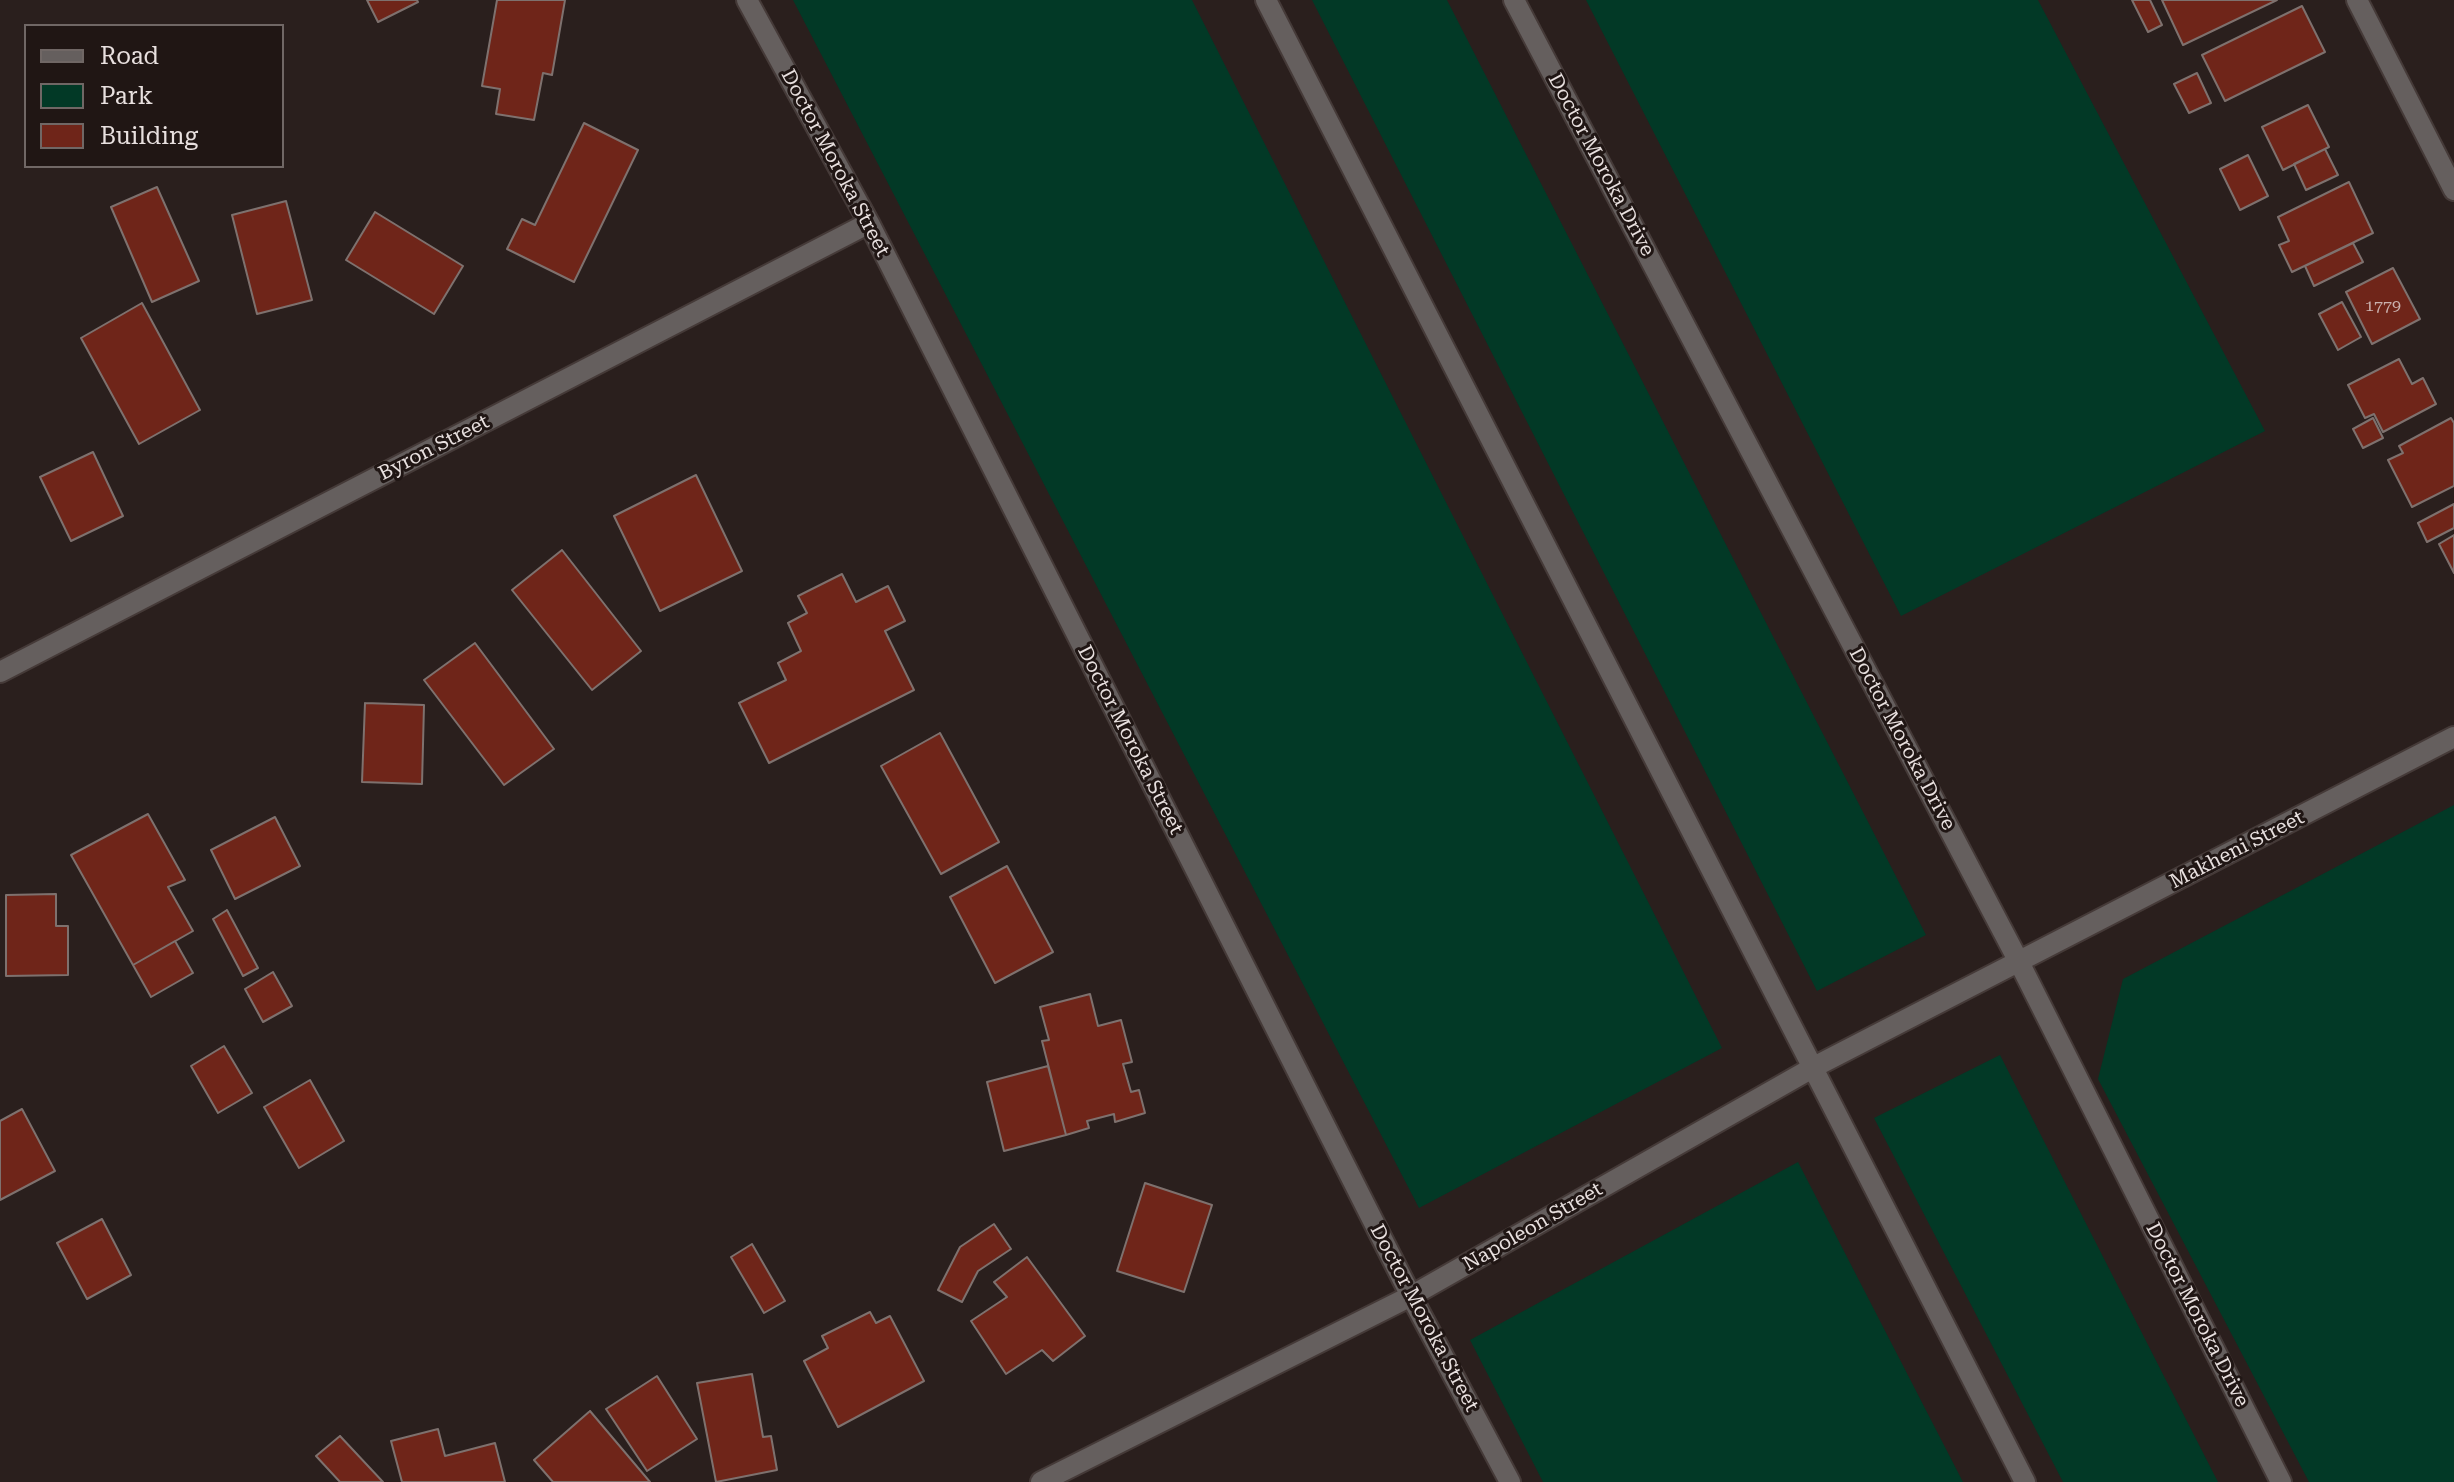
<!DOCTYPE html>
<style>
body{margin:0}
#map{position:relative;width:2454px;height:1482px;overflow:hidden;background:#2a1f1d;font-family:"Roboto Serif",serif}
canvas{display:block}
.legend{position:absolute;left:24px;top:24px;width:260px;height:144px;box-sizing:border-box;background:#201614;border:2px solid #706765;margin:0;padding:10px 14px;list-style:none;font-size:24px;color:#e8e0df}
.legend li{display:flex;align-items:center;gap:16px;height:40px}
.legend b{width:40px;border:2px solid #706765}
</style>
<div id="map">
<canvas width="2454" height="1482"></canvas>
<ul class="legend">
<li><b style="height:10px;background:#655f5e"></b>Road</li>
<li><b style="height:22px;background:#023926"></b>Park</li>
<li><b style="height:22px;background:#6f2519"></b>Building</li>
</ul>
</div>
<script>
const c = document.querySelector('canvas').getContext('2d');
c.lineJoin = 'round';
function fillPath(path, color) { c.fillStyle = color; c.fill(path, 'evenodd'); }
const shape = rows => new Path2D(rows.map(r => 'M' + r).join(''));
function trace(path, color, width, dash) { c.strokeStyle = color; c.lineWidth = width; c.lineCap = dash ? 'butt' : 'round'; c.setLineDash(dash || []); c.stroke(path); }
function label(font, color, halo, rows, align = 'center') {
  c.font = font + ' "Roboto Serif",serif'; c.lineWidth = 6; c.setLineDash([]); c.textBaseline = 'middle'; c.strokeStyle = halo; c.fillStyle = color; for (const [text, x, y, turn = 0] of rows) {
    c.save(); c.translate(x, y); c.rotate((+turn || 0) * Math.PI / 180); c.textAlign = isNaN(turn) ? turn : align; if (halo) c.strokeText(text, 0, 0); c.fillText(text, 0, 0); c.restore();
  }
}
fillPath(shape([
 [793,0,1192,0,1722,1048,1419,1208],
 [1312,0,1447,0,1926,935,1817,991],
 [1586,0,2038,0,2265,431,1901,616],
 [2454,805,2454,1482,2309,1482,2098,1079,2123,979],
 [2000,1055,2218,1482,2063,1482,1874,1118],
 [1798,1162,1963,1482,1543,1482,1470,1340]
]), '#023926');
const building = shape([
 [367,0,417,0,418,2,378,22,367,0],
 [497,0,565,0,552,75,543,73,534,120,496,114,500,89,482,86,497,0],
 [2132,0,2150,0,2162,25,2148,32,2132,0],
 [2162,0,2277,0,2183,45,2162,0],
 [2302,6,2325,52,2225,101,2202,55,2302,6],
 [2197,73,2211,103,2189,113,2174,84,2197,73],
 [2308,105,2329,147,2283,170,2262,127,2308,105],
 [584,123,638,150,574,282,507,249,522,219,535,225,584,123],
 [2325,149,2338,175,2306,190,2294,164,2325,149],
 [2248,155,2268,196,2240,210,2220,169,2248,155],
 [2349,182,2373,233,2292,272,2279,245,2289,241,2278,217,2349,182],
 [157,187,199,281,152,302,111,207,157,187],
 [286,201,312,300,257,314,232,215,286,201],
 [375,212,463,266,434,314,346,260,375,212],
 [2353,243,2363,262,2314,286,2305,266,2353,243],
 [2393,268,2420,319,2372,344,2346,292,2393,268],
 [2342,302,2361,337,2338,350,2319,314,2342,302],
 [142,303,200,410,139,444,81,338,142,303],
 [2399,359,2412,384,2423,378,2436,404,2383,432,2374,414,2365,418,2348,385,2399,359],
 [2373,418,2383,438,2363,448,2353,429,2373,418],
 [2451,418,2454,423,2454,486,2412,507,2388,460,2403,453,2399,446,2451,418],
 [93,452,123,516,71,541,40,477,93,452],
 [696,475,742,571,660,611,614,516,696,475],
 [2454,504,2454,528,2427,542,2418,523,2454,504],
 [2454,535,2454,573,2439,544,2454,535],
 [562,550,641,651,592,690,512,590,562,550],
 [842,574,856,602,888,586,905,621,885,631,914,690,769,763,739,703,786,680,778,663,801,651,788,623,807,613,798,596,842,574],
 [475,643,554,749,504,785,424,680,475,643],
 [365,703,424,705,422,784,362,782,365,703],
 [940,733,999,842,941,874,881,766,940,733],
 [148,814,185,880,168,887,193,931,133,965,71,855,148,814],
 [275,817,300,866,235,899,211,850,275,817],
 [1007,866,1053,952,995,983,950,897,1007,866],
 [56,894,56,926,68,926,68,975,6,976,6,895,56,894],
 [227,910,258,968,243,976,213,919,227,910],
 [175,941,193,973,151,997,133,965,175,941],
 [273,972,292,1006,263,1022,245,989,273,972],
 [1090,994,1098,1026,1121,1020,1132,1062,1123,1064,1131,1092,1139,1090,1145,1113,1115,1122,1114,1114,1087,1121,1089,1128,1066,1135,1042,1041,1049,1040,1040,1007,1090,994],
 [224,1046,252,1093,218,1113,191,1066,224,1046],
 [1048,1066,1066,1135,1004,1151,987,1082,1048,1066],
 [310,1080,344,1141,299,1168,264,1107,310,1080],
 [22,1109,55,1171,0,1200,0,1121,22,1109],
 [1145,1183,1212,1205,1184,1292,1117,1271,1145,1183],
 [102,1219,131,1275,87,1299,57,1243,102,1219],
 [994,1224,1011,1249,978,1271,962,1302,938,1290,960,1247,994,1224],
 [752,1244,785,1301,764,1313,731,1257,752,1244],
 [1027,1257,1085,1336,1053,1361,1042,1350,1006,1374,971,1321,1007,1297,994,1282,1027,1257],
 [870,1312,876,1323,890,1316,924,1381,838,1427,804,1361,828,1348,822,1336,870,1312],
 [752,1374,763,1437,771,1436,777,1470,716,1482,697,1383,752,1374],
 [657,1376,697,1439,647,1471,606,1409,657,1376],
 [590,1411,650,1482,553,1482,534,1460,590,1411],
 [438,1429,445,1456,495,1443,505,1482,402,1482,391,1441,438,1429],
 [340,1436,383,1482,340,1482,316,1456,340,1436]
]);
fillPath(building, '#6f2519');
trace(building, '#7e716e', 2);
const minor = shape([
 [747,0,869,223,1411,1296,1510,1482],
 [1266,0,2025,1482],
 [1514,0,2019,962,2281,1482],
 [2357,0,2454,190],
 [0,672,869,223],
 [1041,1482,1411,1296,1814,1067,2454,737]
]);
trace(minor, '#453a38', 24);
trace(minor, '#655f5e', 20);
label('16px', '#cab1ae', null, [
 ["1779",2383,306]
]);
label('20px', '#e8e0df', '#201614', [
 ["Doctor Moroka Street",835,163,62],
 ["Doctor Moroka Drive",1601,165,62],
 ["Byron Street",434,448,-27],
 ["Doctor Moroka Drive",1902,739,62],
 ["Doctor Moroka Street",1130,740,63],
 ["Makheni Street",2237,850,-27],
 ["Napoleon Street",1533,1227,-30],
 ["Doctor Moroka Drive",2197,1315,63],
 ["Doctor Moroka Street",1424,1318,62]
]);
</script>
